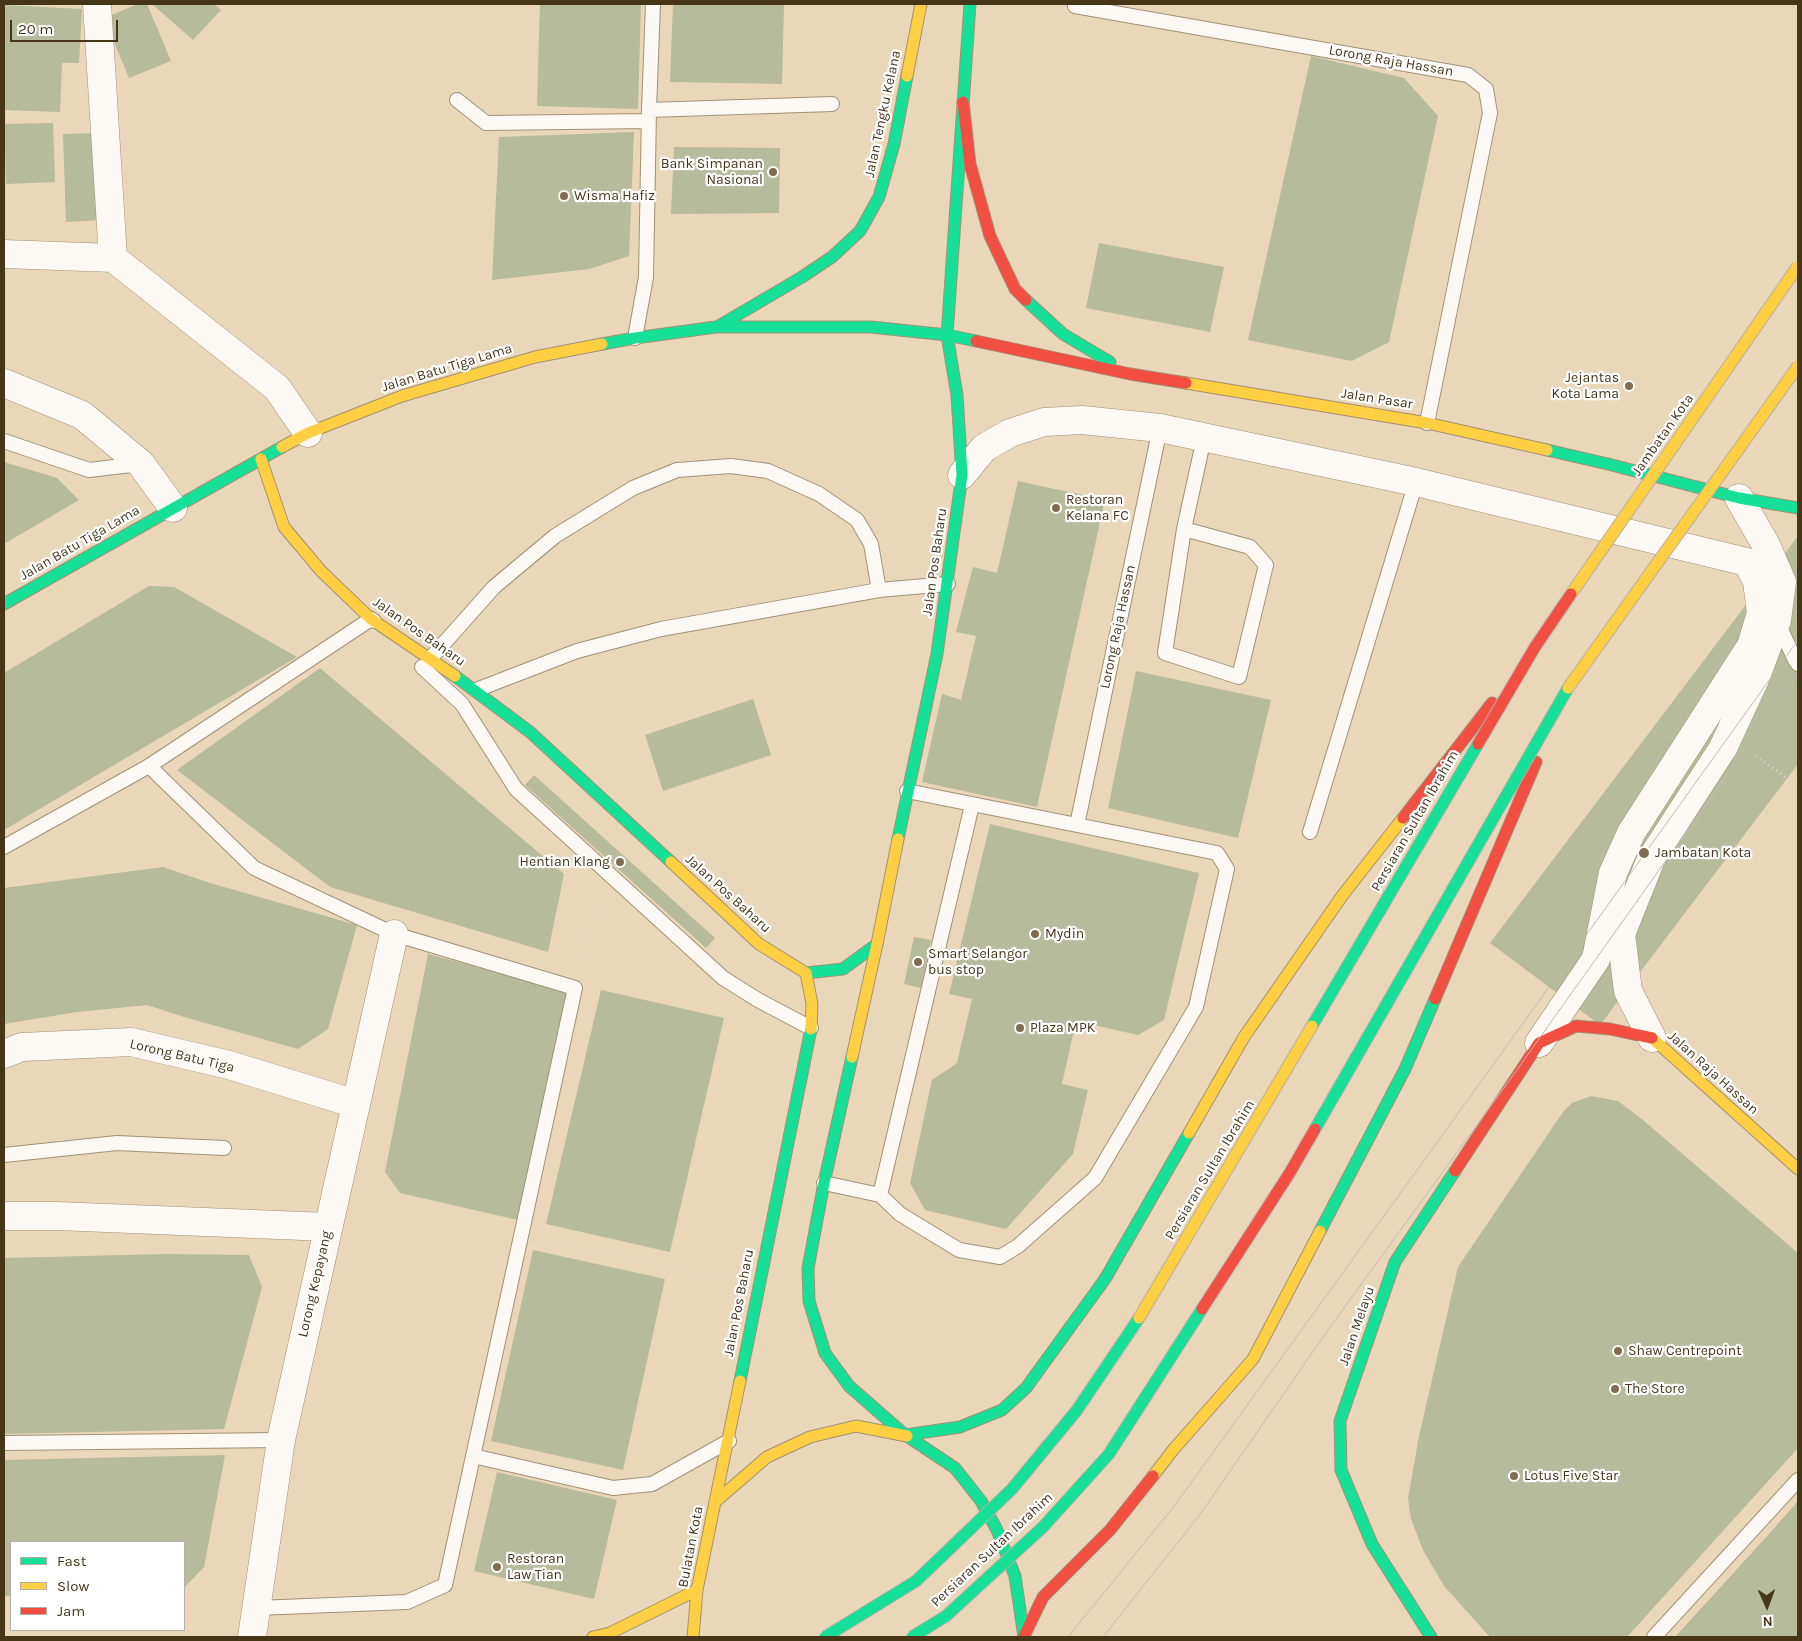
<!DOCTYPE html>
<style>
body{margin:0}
#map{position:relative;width:1802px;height:1641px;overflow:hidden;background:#ead6b8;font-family:Karla,sans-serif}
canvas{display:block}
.frame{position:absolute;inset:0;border:5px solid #473518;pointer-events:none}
.legend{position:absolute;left:10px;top:1541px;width:175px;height:90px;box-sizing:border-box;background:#fff;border:1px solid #b5aea3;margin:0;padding:6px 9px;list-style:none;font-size:15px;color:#473518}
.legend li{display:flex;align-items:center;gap:10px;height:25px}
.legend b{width:25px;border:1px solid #b5aea3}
.north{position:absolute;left:1742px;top:1581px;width:50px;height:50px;-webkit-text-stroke:4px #fff;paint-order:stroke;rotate:178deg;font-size:14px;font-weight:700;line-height:20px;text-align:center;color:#473518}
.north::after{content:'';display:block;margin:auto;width:18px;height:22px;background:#473518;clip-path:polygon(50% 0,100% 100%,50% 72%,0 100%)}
.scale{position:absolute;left:10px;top:20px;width:108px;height:22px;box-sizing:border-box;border:2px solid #473518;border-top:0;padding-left:6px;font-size:15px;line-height:18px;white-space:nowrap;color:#473518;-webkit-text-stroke:4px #fff;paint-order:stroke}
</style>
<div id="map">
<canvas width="1802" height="1641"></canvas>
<div class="frame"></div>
<ul class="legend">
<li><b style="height:6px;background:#16e098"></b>Fast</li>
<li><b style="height:6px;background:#ffcf43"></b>Slow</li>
<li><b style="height:6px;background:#f24e42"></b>Jam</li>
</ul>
<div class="north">N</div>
<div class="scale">20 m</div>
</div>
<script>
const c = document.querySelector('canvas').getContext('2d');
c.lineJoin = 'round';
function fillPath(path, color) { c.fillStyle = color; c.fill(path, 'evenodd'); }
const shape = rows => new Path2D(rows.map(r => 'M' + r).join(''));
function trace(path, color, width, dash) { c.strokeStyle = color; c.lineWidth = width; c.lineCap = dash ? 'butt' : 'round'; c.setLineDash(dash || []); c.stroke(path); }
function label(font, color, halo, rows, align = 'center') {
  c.font = font + ' Karla,sans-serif'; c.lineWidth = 4.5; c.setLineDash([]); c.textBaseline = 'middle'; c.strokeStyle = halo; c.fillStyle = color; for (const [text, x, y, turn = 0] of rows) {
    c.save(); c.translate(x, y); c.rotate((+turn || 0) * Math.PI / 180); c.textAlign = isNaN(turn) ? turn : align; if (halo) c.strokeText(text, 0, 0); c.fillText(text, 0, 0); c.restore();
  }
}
fillPath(shape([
 [138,4,147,4,171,61,129,78,104,18],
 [152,4,214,4,221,10,193,40],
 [540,4,641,4,638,109,537,106],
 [673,4,784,4,782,84,670,82],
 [4,5,82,9,79,63,62,63,60,112,4,110],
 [1311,56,1404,78,1438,116,1389,342,1352,361,1248,340],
 [53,123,55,182,6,184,4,124],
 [634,132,629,256,589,269,492,280,499,137],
 [98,133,101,220,66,222,63,134],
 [674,147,780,148,779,213,671,214],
 [1099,243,1224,267,1210,332,1086,308],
 [4,462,57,478,79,500,4,544],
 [1018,481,1105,500,1037,807,922,782,942,694,961,700,976,636,956,632,973,567,997,573],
 [1798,536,1798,764,1600,1025,1490,943],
 [149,586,174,587,297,657,4,830,4,673],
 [320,668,564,874,548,952,330,887,177,770],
 [1136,671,1271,700,1238,838,1108,808],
 [753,699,771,755,663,791,645,735],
 [534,775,715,938,706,948,525,785],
 [990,824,1199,873,1164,1020,1138,1035,1076,1021,1062,1084,1088,1090,1073,1154,1006,1229,925,1210,910,1183,932,1080,957,1063,972,999,949,994],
 [163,867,210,883,357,925,328,1029,298,1049,184,1017,147,1005,77,1012,4,1024,4,888],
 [914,937,931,940,921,988,904,984],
 [428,954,567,991,518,1220,400,1193,385,1172],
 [601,990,724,1018,670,1252,546,1224],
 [1591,1096,1618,1101,1643,1120,1798,1253,1798,1448,1627,1637,1490,1637,1444,1586,1423,1550,1411,1519,1408,1498,1419,1436,1458,1267,1563,1112,1572,1103],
 [533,1250,665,1279,623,1470,491,1441],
 [166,1254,249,1255,262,1287,224,1429,4,1434,4,1258],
 [225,1455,204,1567,184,1588,184,1542,11,1542,11,1596,4,1596,4,1460],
 [497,1472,617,1500,594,1599,474,1571],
 [1798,1501,1798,1637,1675,1637,1769,1534]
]), '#b6bb9b');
const lane = shape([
 [1075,6,1468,75,1486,89,1490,113,1427,423],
 [457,100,486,123,648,121],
 [649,110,832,104],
 [635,338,646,277,649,110,653,4],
 [4,441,89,470,140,464],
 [1184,529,1250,547,1266,565,1239,677,1165,653,1184,529,1204,438],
 [1777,621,1795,660,1798,664],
 [430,659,494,587,555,536,633,488,677,470,731,466,768,471,819,494,857,520,871,544,879,590],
 [422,667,462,704,516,789,723,978,758,1000,811,1028],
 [476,690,577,651,661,629,879,590,948,584],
 [149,766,254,868,394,934,575,988,445,1585,407,1602,257,1608],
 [1077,825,1160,428],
 [1310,832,1416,482],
 [4,847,149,766,371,619,374,621],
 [4,1155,117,1143,224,1148],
 [824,1183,880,1195,900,1214,959,1250,1000,1257,1018,1246,1095,1178,1196,1007,1227,869,1217,853,907,791],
 [880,1195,972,805],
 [4,1443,281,1440],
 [473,1456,613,1488,652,1484,729,1441],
 [1654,1637,1798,1480]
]);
const street = shape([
 [97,4,113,258],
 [4,254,113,258,277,388,308,433],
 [4,383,82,415,141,464,173,508],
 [962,475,984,448,1010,433,1044,422,1082,420,1160,428,1416,482,1747,562,1757,581,1761,613,1751,646,1631,833,1613,873,1596,959,1539,1043],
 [1652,1038,1628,991,1621,934,1651,859,1723,748,1755,679,1777,620,1782,582,1766,545,1739,498],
 [4,1054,22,1047,131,1042,229,1065,356,1104],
 [4,1216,57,1216,328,1227],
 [252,1637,281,1440,394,934]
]);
const fast = shape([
 [1026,300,1063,334,1110,362],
 [717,327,802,277,832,257,860,231,879,197,894,144,907,76],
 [947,335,970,4],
 [602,344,635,338,716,327,871,327,947,335,976,341],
 [1547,450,1608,464,1739,498,1798,508],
 [4,604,282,447],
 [455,676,530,732,671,862],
 [898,839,937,654,962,475,957,395,947,335],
 [806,973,843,969,877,944],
 [852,1057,824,1183,808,1268,809,1301,825,1353,849,1386,905,1435],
 [1320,1231,1405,1069,1435,999],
 [740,1381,811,1029],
 [905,1435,960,1427,1002,1410,1026,1388,1105,1279,1189,1133],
 [907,1436,955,1468,981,1501,997,1530,1015,1576,1024,1637],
 [1431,1637,1372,1544,1341,1470,1340,1421,1395,1262,1455,1171]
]);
const slow = shape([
 [907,76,921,4],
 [1186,383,1427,423,1547,450],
 [282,447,308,433,402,396,535,357,602,344],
 [261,459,284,527,321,571,371,619,455,676],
 [671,862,759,944,806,973,812,1004,811,1029],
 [1652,1038,1798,1169],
 [852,1057,877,944,898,839],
 [1189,1133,1244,1037,1342,896,1403,818],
 [1153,1476,1173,1450,1253,1359,1320,1231],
 [715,1502,740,1381],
 [593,1637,610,1633,697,1590],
 [693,1637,697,1590,715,1502,767,1457,810,1437,856,1426,907,1436]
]);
const jam = shape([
 [963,102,970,164,990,236,1015,289,1026,300],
 [976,341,1130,374,1186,383],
 [1403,818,1492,703],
 [1435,999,1536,762],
 [1455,1171,1539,1043,1576,1026,1610,1029,1652,1038],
 [1024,1636,1043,1597,1110,1530,1153,1476]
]);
trace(lane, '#a29175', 16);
trace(street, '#a29175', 29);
trace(fast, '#a29175', 13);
trace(slow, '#a29175', 13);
trace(jam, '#a29175', 13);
trace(shape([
 [1756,756,1798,786],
 [582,963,599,900],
 [545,1241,728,1279]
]), '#ded8ce', 3, [1, 4]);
trace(lane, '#fcf9f4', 14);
trace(street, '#fcf9f4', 28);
trace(fast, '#16e098', 11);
trace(slow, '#ffcf43', 11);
trace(jam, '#f24e42', 11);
trace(shape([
 [1068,1637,1175,1505,1493,1065,1798,640],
 [1103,1637,1201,1513,1328,1330,1514,1074,1798,675]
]), '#c2bcb4', 1);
const fastBridge = shape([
 [1312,1026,1478,744],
 [1315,1129,1568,688],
 [825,1637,916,1581,1012,1489,1077,1410,1139,1318],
 [912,1637,946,1616,1043,1527,1109,1454,1202,1309]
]);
const slowBridge = shape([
 [1571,594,1798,266],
 [1568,688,1798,366],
 [1139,1318,1312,1026]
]);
const jamBridge = shape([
 [1478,744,1535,647,1571,594],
 [1202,1309,1289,1174,1315,1129]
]);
trace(fastBridge, '#b4afa8', 13, []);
trace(slowBridge, '#b4afa8', 13, []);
trace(jamBridge, '#b4afa8', 13, []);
trace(fastBridge, '#16e098', 11);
trace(slowBridge, '#ffcf43', 11);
trace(jamBridge, '#f24e42', 11);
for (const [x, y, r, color] of [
 [773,172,5,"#806d50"],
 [564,196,5,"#806d50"],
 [1629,386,5,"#806d50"],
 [1056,508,5,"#806d50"],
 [1644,853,6,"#806d50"],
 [620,862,5,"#806d50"],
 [1035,934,5,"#806d50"],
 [918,962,5,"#806d50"],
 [1020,1028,5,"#806d50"],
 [1618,1351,5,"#806d50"],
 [1615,1389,5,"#806d50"],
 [1514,1476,5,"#806d50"],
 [497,1567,5,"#806d50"]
]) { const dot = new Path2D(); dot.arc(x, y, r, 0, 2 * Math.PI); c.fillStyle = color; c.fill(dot); trace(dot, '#fff', 2); }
label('14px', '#473518', '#fff', [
 ["Lorong Raja Hassan",1391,61,10],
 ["Jalan Tengku Kelana",883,114,-78],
 ["Jalan Batu Tiga Lama",447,368,-17],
 ["Jalan Pasar",1377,399,9],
 ["Jambatan Kota",1663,435,-55],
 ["Jalan Batu Tiga Lama",80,543,-30],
 ["Jalan Pos Baharu",935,562,-82],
 ["Lorong Raja Hassan",1118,627,-78],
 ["Jalan Pos Baharu",419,632,35],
 ["Persiaran Sultan Ibrahim",1415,821,-60],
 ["Jalan Pos Baharu",728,894,42],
 ["Lorong Batu Tiga",182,1056,13],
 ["Jalan Raja Hassan",1713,1073,42],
 ["Persiaran Sultan Ibrahim",1210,1170,-59],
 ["Lorong Kepayang",315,1284,-77],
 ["Jalan Pos Baharu",739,1303,-79],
 ["Jalan Melayu",1357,1326,-71],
 ["Bulatan Kota",691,1547,-79],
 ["Persiaran Sultan Ibrahim",992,1550,-43]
]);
label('14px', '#473518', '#fff', [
 ["Bank Simpanan",763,164,"right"],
 ["Nasional",763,180,"right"],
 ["Wisma Hafiz",574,196],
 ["Jejantas",1619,378,"right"],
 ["Kota Lama",1619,394,"right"],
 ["Restoran",1066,500],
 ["Kelana FC",1066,516],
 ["Jambatan Kota",1655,853],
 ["Hentian Klang",610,862,"right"],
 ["Mydin",1045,934],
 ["Smart Selangor",928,954],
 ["bus stop",928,970],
 ["Plaza MPK",1030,1028],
 ["Shaw Centrepoint",1628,1351],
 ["The Store",1625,1389],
 ["Lotus Five Star",1524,1476],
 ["Restoran",507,1559],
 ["Law Tian",507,1575]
], 'left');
</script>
